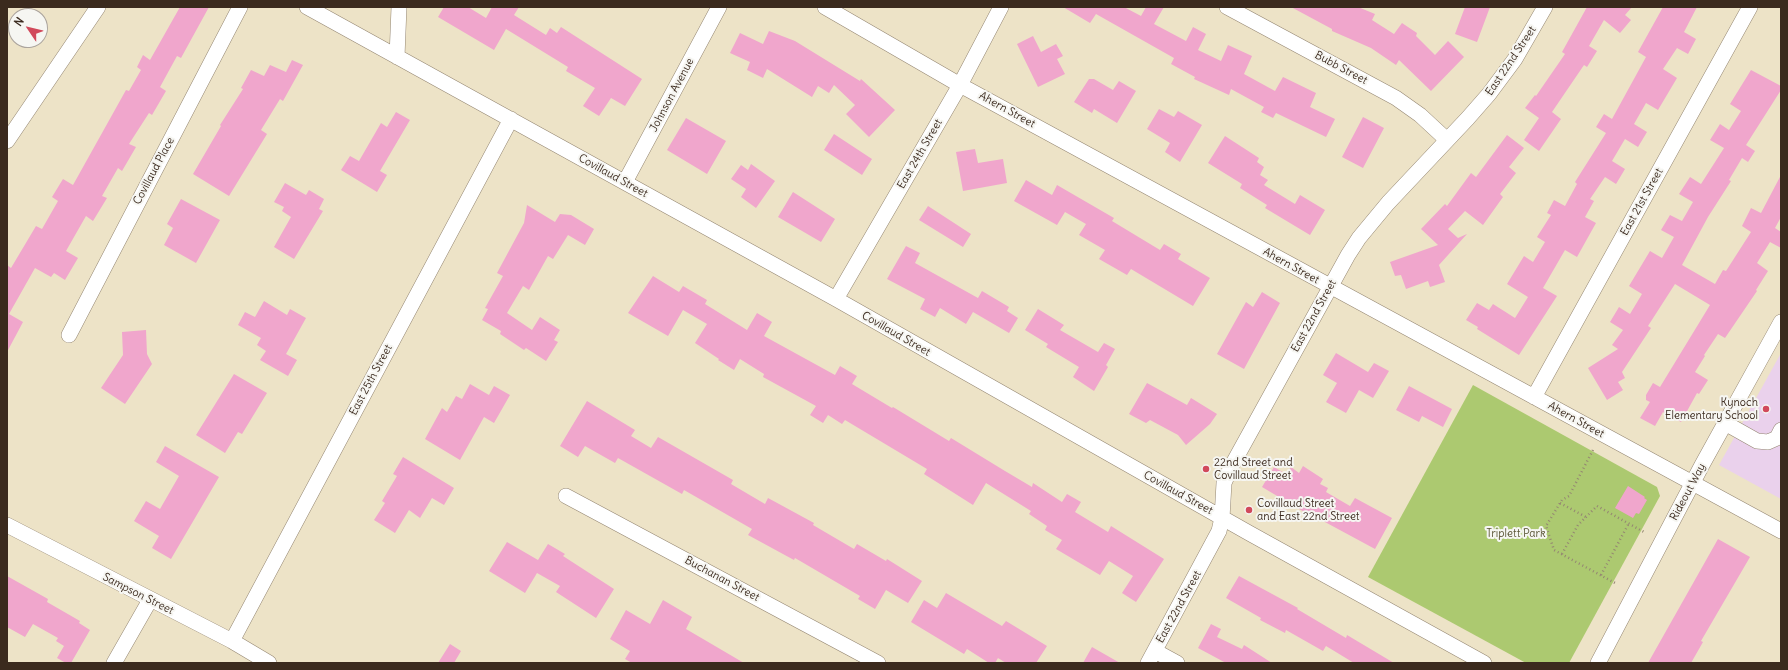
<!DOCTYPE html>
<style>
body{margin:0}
#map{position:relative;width:1788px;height:670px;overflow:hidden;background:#ede3c7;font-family:Delius,sans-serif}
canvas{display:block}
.frame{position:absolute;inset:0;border:8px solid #3b2a1e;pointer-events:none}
.north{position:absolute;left:8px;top:8px;width:40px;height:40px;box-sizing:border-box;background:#f6f6f2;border:1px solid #aba49d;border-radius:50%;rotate:305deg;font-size:11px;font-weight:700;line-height:16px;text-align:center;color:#3b2a1e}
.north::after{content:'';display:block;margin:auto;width:14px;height:18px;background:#d1495b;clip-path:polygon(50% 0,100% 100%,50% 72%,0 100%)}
</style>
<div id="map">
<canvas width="1788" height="670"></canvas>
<div class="frame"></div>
<div class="north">N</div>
</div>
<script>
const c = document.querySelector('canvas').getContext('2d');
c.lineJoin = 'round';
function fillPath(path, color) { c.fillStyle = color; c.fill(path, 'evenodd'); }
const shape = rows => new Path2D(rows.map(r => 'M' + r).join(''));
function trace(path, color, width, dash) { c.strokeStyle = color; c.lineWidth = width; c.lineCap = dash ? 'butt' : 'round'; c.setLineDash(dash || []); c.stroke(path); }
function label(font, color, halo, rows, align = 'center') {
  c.font = font + ' Delius,sans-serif'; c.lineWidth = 4; c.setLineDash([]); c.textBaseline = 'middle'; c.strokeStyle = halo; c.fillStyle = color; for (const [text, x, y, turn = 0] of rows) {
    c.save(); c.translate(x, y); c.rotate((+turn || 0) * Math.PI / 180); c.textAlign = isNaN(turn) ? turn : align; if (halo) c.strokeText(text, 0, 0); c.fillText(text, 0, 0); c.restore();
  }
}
fillPath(shape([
 [1781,353,1781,499,1719,465]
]), '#ead1ec');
fillPath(shape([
 [1473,385,1657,487,1660,496,1569,663,1526,663,1368,577]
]), '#acc970');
fillPath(shape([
 [180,7,209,7,181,58,177,56,160,87,166,91,152,115,149,113,129,144,136,147,122,171,118,168,102,196,107,198,93,221,86,216,66,251,78,258,65,280,54,273,51,277,35,268,9,314,23,322,7,352,7,265,11,268,36,226,42,229,58,201,52,197,63,179,73,185,126,90,129,91,141,70,137,67,143,55,150,60],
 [444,7,468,7,486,18,492,7,519,7,514,15,546,35,550,28,557,33,561,27,642,79,625,106,611,98,599,116,583,106,595,88,566,71,568,67,506,29,494,50,438,17],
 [1063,7,1124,7,1141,16,1146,7,1164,7,1154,24,1186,41,1193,27,1206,34,1198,50,1221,61,1228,45,1252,56,1244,74,1275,91,1283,77,1316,93,1310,107,1335,119,1326,137,1276,113,1273,118,1261,112,1264,107,1231,89,1229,95,1194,79,1195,77,1171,64,1174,58,1096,14,1090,23],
 [1291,7,1358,7,1375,14,1372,20,1394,34,1402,23,1417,33,1416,36,1435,55,1448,41,1464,57,1431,91,1399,60,1396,65,1371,48,1332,31,1332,29],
 [1465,7,1490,7,1477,42,1455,34],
 [1587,7,1632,7,1625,15,1631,20,1620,33,1604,20,1589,46,1597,51,1587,67,1584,65,1552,112,1561,119,1539,151,1524,140,1539,118,1525,108,1535,95,1536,96,1565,54,1562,52],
 [1663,7,1697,7,1684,32,1696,39,1688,54,1677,48,1663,69,1677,78,1658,110,1646,103,1634,124,1647,132,1638,147,1625,139,1612,161,1625,169,1616,184,1605,177,1590,199,1594,201,1585,217,1596,223,1577,257,1565,250,1543,288,1557,296,1519,355,1477,329,1478,327,1466,320,1477,303,1489,310,1493,304,1515,318,1528,297,1507,284,1524,256,1533,262,1545,242,1537,237,1551,215,1547,213,1554,200,1565,206,1577,184,1575,182,1606,133,1596,127,1604,114,1612,119,1646,57,1638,52],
 [769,31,795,41,860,81,861,79,895,110,869,137,846,114,855,105,834,85,829,93,818,86,812,97,767,69,763,78,747,70,750,62,730,53,740,33,763,44],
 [1033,36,1041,52,1056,44,1063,56,1057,59,1065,74,1038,87,1017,44],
 [292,60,303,65,283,101,280,99,261,130,267,134,229,196,193,174,221,126,220,125,243,89,241,88,251,70,264,76,270,65,286,72],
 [1751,70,1781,86,1781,90,1746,145,1755,151,1748,162,1742,158,1729,180,1731,181,1708,217,1682,265,1715,284,1723,270,1726,271,1751,232,1742,226,1751,208,1761,213,1781,175,1781,217,1775,228,1781,232,1781,248,1770,242,1757,263,1768,271,1756,290,1757,291,1725,338,1718,334,1704,355,1705,356,1695,372,1708,380,1699,394,1697,393,1681,422,1663,412,1655,426,1640,418,1650,402,1646,400,1646,395,1653,383,1660,387,1710,305,1675,284,1648,326,1651,328,1622,372,1625,378,1618,382,1623,390,1607,400,1588,368,1618,349,1612,345,1623,330,1610,322,1619,307,1630,314,1642,294,1629,286,1650,251,1662,258,1674,237,1661,230,1670,215,1682,221,1693,202,1679,194,1690,177,1701,184,1724,148,1710,140,1720,124,1729,130,1741,111,1730,104],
 [1089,79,1094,79,1113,90,1119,81,1136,91,1117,123,1094,109,1092,113,1074,102],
 [1159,109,1174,117,1178,111,1202,125,1180,162,1165,152,1170,143,1147,129],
 [396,112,410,120,380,171,387,175,377,192,341,170,350,156,359,161,381,123,387,127],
 [1363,117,1384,128,1363,168,1342,157],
 [686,118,726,141,707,174,667,150],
 [834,134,872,159,862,175,824,150],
 [1507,135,1524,148,1509,167,1516,173,1500,194,1503,197,1483,225,1465,211,1448,229,1458,238,1467,234,1439,265,1445,282,1430,287,1428,281,1406,289,1401,275,1395,276,1390,262,1438,245,1421,229,1445,204,1447,206,1471,173,1476,177],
 [1225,136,1259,158,1257,162,1264,167,1260,175,1268,180,1264,185,1295,204,1300,195,1325,210,1310,235,1265,208,1267,205,1240,188,1242,184,1208,163],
 [975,149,978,163,1003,159,1007,183,963,191,956,152],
 [751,164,775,181,756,208,741,197,746,189,731,179,741,165,748,170],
 [1026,180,1052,195,1057,185,1114,218,1112,221,1160,250,1164,244,1181,254,1178,259,1210,278,1193,306,1131,269,1127,275,1099,259,1105,250,1079,235,1086,224,1065,212,1057,225,1014,201],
 [285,183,306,195,309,190,324,199,319,209,323,211,294,259,274,247,291,217,282,211,284,207,274,202],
 [793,192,835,219,821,242,778,217],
 [181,199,220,220,196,263,164,245,173,228,167,224],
 [527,205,555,222,560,214,571,215,594,229,585,245,568,235,553,259,548,256,529,290,523,286,507,313,532,330,540,317,560,330,554,340,558,342,546,361,526,348,524,350,500,334,501,331,482,320,488,309,485,308,503,276,497,273,524,223],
 [928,206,971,234,963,247,919,220],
 [906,246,920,253,915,263,978,298,982,291,1009,307,1007,311,1018,318,1009,333,973,312,966,324,940,308,935,317,920,309,925,299,887,279],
 [653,276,679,292,683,286,707,300,705,304,747,330,757,313,772,322,764,336,835,375,840,366,857,376,852,384,892,408,893,407,949,441,951,438,1005,471,1032,487,1033,483,1062,502,1067,494,1081,502,1075,512,1108,532,1111,526,1164,559,1136,602,1122,593,1133,576,1109,561,1100,575,1056,549,1062,540,1045,530,1047,526,1029,514,1031,511,986,483,973,505,924,474,927,469,845,420,842,424,828,415,823,423,810,415,816,406,763,377,764,374,740,359,734,370,718,360,719,359,695,343,707,324,683,310,668,336,628,313],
 [1262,292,1280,303,1244,369,1217,354,1246,302,1253,307],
 [264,301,287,315,290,309,306,318,286,354,297,360,288,376,260,360,266,351,257,345,261,338,238,325,245,312,255,317],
 [1038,309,1064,325,1060,330,1098,352,1104,343,1115,349,1106,365,1108,367,1094,391,1073,377,1079,367,1046,347,1048,344,1025,330],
 [146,330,147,354,152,364,125,404,101,388,123,355,122,332],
 [1336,353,1368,372,1374,363,1389,371,1373,398,1359,390,1346,413,1326,402,1337,383,1323,375],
 [234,374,267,393,242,434,238,432,225,453,196,435],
 [1147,383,1187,405,1191,398,1217,414,1210,424,1186,445,1178,435,1150,420,1146,423,1129,414],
 [470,384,489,395,494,386,510,395,494,423,484,417,460,460,425,439,442,408,447,412,456,396,462,399],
 [1409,386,1452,409,1443,427,1422,416,1419,422,1396,410],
 [587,401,635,430,631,436,651,448,658,437,733,480,731,484,765,504,768,498,814,523,813,525,854,549,857,544,886,561,887,559,922,581,908,603,886,590,875,609,858,599,860,596,795,558,794,560,748,535,752,529,684,490,682,494,618,458,615,463,585,446,578,457,560,446],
 [165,446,219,477,171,559,152,548,159,536,134,521,146,501,160,509,179,476,156,462],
 [403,457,454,488,444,505,432,498,420,518,409,510,395,533,374,520,385,503,382,501,397,476,393,474],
 [1303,466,1323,479,1320,484,1328,488,1326,492,1350,506,1355,498,1392,518,1375,549,1312,515,1311,516,1262,487,1274,467,1286,474,1291,467,1299,473],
 [1628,486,1645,497,1644,498,1647,500,1639,514,1636,513,1633,518,1615,508],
 [1718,539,1750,557,1701,641,1703,642,1691,663,1648,663],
 [507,542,538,560,548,544,565,554,563,556,614,589,596,618,556,592,560,586,537,573,525,593,489,571],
 [7,576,48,599,47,602,80,621,79,623,90,630,71,663,66,663,57,658,64,646,56,641,58,638,33,624,25,637,7,627],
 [1239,576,1298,608,1297,609,1346,638,1347,635,1394,663,1354,663,1326,646,1323,651,1286,630,1285,633,1260,620,1261,618,1226,598],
 [946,593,1002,626,1006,621,1047,646,1036,663,1006,663,998,658,995,663,989,663,967,649,964,654,911,622,924,600,937,608],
 [663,600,692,617,686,629,744,663,632,663,625,659,630,651,610,639,626,610,650,624],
 [1211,624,1221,629,1217,637,1242,649,1244,645,1272,663,1226,663,1198,648],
 [450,644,461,651,454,663,438,663],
 [1092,647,1120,663,1083,663]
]), '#f0a6cc');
const minor = shape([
 [307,7,836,299,1249,533,1484,663],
 [825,7,960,85,1781,531],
 [1227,7,1396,98,1420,115,1447,140],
 [397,57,399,7],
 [7,141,98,7],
 [625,182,719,7],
 [836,299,960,85,1001,7],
 [69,335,240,7],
 [1534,397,1750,7],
 [1725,423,1757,441,1768,442,1777,438,1781,430],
 [566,496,878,663],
 [7,525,232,641,269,663],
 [232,641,511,119],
 [1155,651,1177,663],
 [114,663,150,600],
 [1148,663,1219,531,1222,518,1224,483,1231,467,1348,255,1359,238,1388,203,1468,118,1489,94,1515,59,1545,7],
 [1598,663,1702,465,1781,322]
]);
trace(minor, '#948672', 16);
trace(shape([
 [1593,450,1569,496,1562,500,1546,526,1554,550,1615,583],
 [1560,503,1586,517],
 [1562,554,1578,525,1597,506,1644,532],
 [1601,575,1629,523]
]), '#948672', 2.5, [1, 3]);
trace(minor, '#fff', 15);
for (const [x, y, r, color] of [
 [1766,409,4,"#d1495b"],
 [1206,469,4,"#d1495b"],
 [1249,510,4,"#d1495b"]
]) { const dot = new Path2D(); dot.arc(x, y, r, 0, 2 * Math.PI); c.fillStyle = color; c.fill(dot); trace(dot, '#f6f6f2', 1.5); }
label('11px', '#3b2a1e', '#f6f6f2', [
 ["East 22nd Street",1511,61,-56],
 ["Bubb Street",1341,68,28],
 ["Johnson Avenue",672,95,-62],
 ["Ahern Street",1007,110,29],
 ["East 24th Street",920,154,-60],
 ["Covillaud Place",154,171,-62],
 ["Covillaud Street",613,176,29],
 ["East 21st Street",1642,202,-61],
 ["Ahern Street",1291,266,29],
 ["East 22nd Street",1314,316,-61],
 ["Covillaud Street",896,334,30],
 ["East 25th Street",371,380,-62],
 ["Ahern Street",1576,420,29],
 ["Rideout Way",1688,492,-62],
 ["Covillaud Street",1178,493,29],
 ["Buchanan Street",722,579,28],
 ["Sampson Street",138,594,27],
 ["East 22nd Street",1179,607,-61]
]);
label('11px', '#3b2a1e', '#f6f6f2', [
 ["Kynoch",1758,403,"right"],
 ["Elementary School",1758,416,"right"],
 ["22nd Street and",1214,463],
 ["Covillaud Street",1214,476],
 ["Covillaud Street",1257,504],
 ["and East 22nd Street",1257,517]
], 'left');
label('11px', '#575232', '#f6f6f2', [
 ["Triplett Park",1516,534]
]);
</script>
